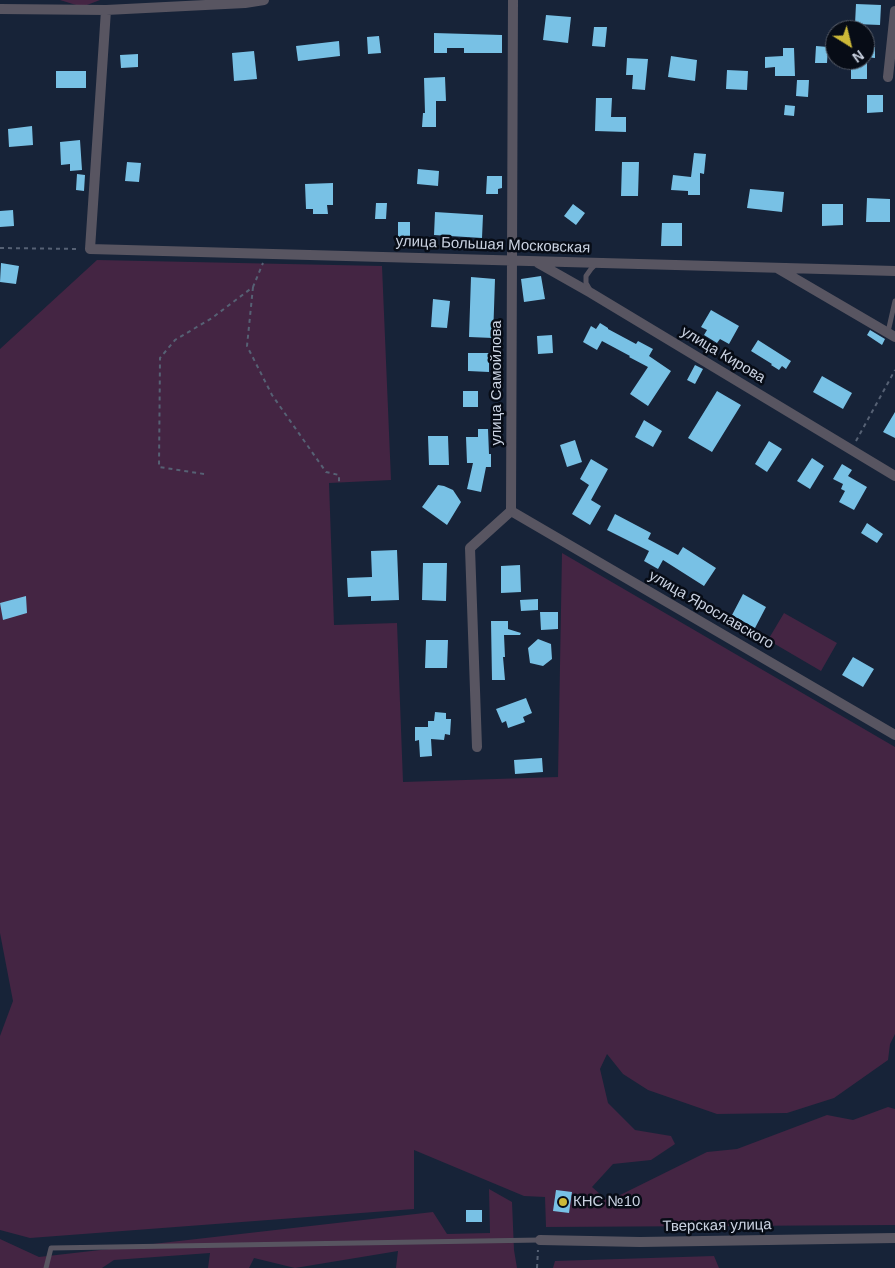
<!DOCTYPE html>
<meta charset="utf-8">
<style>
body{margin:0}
#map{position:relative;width:895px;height:1268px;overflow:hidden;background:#172338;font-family:Arial,sans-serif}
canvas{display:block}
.north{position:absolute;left:825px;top:20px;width:50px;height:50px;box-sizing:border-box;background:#070c16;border:1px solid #555b67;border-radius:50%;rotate:144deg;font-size:14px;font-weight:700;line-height:20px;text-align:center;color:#cad2e1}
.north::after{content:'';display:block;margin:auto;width:18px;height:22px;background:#cdb938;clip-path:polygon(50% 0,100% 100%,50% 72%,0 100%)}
</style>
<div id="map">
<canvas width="895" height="1268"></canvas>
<div class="north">N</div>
</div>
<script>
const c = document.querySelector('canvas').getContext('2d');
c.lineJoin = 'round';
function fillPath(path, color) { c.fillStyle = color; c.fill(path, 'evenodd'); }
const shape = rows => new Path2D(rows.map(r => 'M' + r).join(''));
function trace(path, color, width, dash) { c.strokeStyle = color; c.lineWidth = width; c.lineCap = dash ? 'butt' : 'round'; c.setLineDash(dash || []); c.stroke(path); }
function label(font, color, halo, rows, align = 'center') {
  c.font = font + ' Arial,sans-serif'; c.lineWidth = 5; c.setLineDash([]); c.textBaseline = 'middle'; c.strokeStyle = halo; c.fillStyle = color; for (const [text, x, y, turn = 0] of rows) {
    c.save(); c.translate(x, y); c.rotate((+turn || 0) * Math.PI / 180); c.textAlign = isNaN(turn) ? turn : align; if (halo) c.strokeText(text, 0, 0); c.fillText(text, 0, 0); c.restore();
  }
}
fillPath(shape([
 [60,0,100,0,87,5,76,5],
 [97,260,382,266,391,480,329,483,334,625,397,623,403,782,558,777,562,553,895,747,895,1034,890,1044,888,1060,834,1098,787,1113,717,1114,648,1090,623,1074,607,1054,600,1069,608,1103,635,1130,671,1136,675,1144,651,1160,613,1164,592,1187,608,1201,707,1152,737,1149,827,1115,853,1120,888,1107,895,1109,895,1225,546,1227,545,1197,524,1196,414,1150,414,1209,30,1238,0,1230,0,1036,13,1001,0,933,0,349],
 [784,613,837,643,821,671,768,640],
 [489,1189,512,1202,514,1250,517,1268,396,1268,398,1251,295,1268,254,1258,249,1268,208,1268,210,1253,114,1260,102,1268,0,1268,0,1239,39,1257,433,1212,447,1234,490,1233],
 [714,1256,719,1268,553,1268,555,1261]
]), '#442543');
fillPath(shape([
 [856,4,881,5,880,25,855,24],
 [546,15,571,17,568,43,543,40],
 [594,27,607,27,605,47,592,46],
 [434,33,502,35,502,53,464,53,464,48,447,48,447,53,434,53],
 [379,36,381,53,368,54,367,37],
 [339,41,340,56,298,61,296,46],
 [816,46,828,47,827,63,815,63],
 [865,47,875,47,875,58,865,57],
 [783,48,794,48,795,76,775,76,775,67,765,68,765,57,783,56],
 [254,51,257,79,234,81,232,53],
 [138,54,138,67,121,68,120,55],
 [671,56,697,60,695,81,668,77],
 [627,58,648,59,645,90,632,89,633,75,626,75],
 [851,60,867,60,867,79,851,79],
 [727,70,748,71,747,90,726,89],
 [56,71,86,71,86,88,56,88],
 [445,77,446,101,436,101,436,127,422,127,423,113,425,113,424,78],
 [797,80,809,80,808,97,796,96],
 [867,95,883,95,883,112,867,113],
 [596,98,612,98,611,117,626,117,626,132,595,131],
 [785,105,795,106,794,116,784,115],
 [32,126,33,145,9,147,8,129],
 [80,140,82,170,70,171,70,164,61,165,60,142],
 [694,153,706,154,704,174,700,173,700,195,688,195,688,191,671,190,673,175,691,177],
 [127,162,141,163,139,182,125,181],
 [622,162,639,162,638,196,621,196],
 [418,169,439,171,438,186,417,184],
 [77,174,85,175,84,191,76,190],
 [487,176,502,176,502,188,498,189,498,194,486,194],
 [333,183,333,205,327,205,328,214,313,214,313,209,306,209,305,184],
 [750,189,784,192,782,212,747,208],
 [867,198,890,199,890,222,866,222],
 [376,203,387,203,386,219,375,219],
 [573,204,585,213,576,225,564,216],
 [822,204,843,204,843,225,822,226],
 [13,210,14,226,0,227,0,211],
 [435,212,483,215,482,238,434,235],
 [398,222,410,222,410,236,398,237],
 [662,223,682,223,682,246,661,246],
 [1,263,19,266,16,284,0,282],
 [541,276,545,299,524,302,521,279],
 [471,277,495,279,493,338,469,337],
 [433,299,450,301,447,328,431,327],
 [711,310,739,326,729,344,720,339,717,343,704,335,707,330,701,327],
 [600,323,608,328,608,329,636,344,638,341,653,349,649,356,671,371,648,406,630,394,648,367,629,357,630,356,602,341,597,350,583,342,591,326,596,329],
 [870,330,885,339,882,345,867,335],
 [552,335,553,353,538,354,537,336],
 [758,340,791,361,786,369,782,366,779,370,771,365,772,364,751,351],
 [468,353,489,353,489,372,468,371],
 [695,365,703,369,695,384,687,380],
 [822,376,852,393,843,409,813,392],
 [463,391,478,391,478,407,463,407],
 [717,391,741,405,712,452,688,438],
 [895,412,895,438,883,432],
 [644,420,662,431,653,447,635,437],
 [478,429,488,429,489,454,491,454,491,467,486,467,481,492,467,489,473,463,467,463,466,437,478,437],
 [428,436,448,436,449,465,429,465],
 [575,440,582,462,567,467,560,445],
 [769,441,782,449,767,472,755,464],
 [812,458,824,466,810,489,797,481],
 [591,459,608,469,591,500,601,506,590,525,572,514,589,485,580,479],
 [842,464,852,470,848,476,867,487,854,510,839,502,845,491,841,489,843,484,833,479],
 [438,485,444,486,453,490,461,502,447,525,422,507],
 [615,514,651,533,648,539,678,555,683,547,716,568,704,586,663,560,658,569,644,561,649,551,607,530],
 [867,523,883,534,877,543,861,533],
 [397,550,399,600,371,601,371,596,348,597,347,578,372,577,371,551],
 [423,563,447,563,446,601,422,600],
 [520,565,521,592,501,593,501,566],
 [743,594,766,607,755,628,732,615],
 [26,596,27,613,3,620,0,603],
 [538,599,538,610,521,611,520,600],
 [540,612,558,612,558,629,541,630],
 [491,621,508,621,508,629,521,633,520,635,504,635,505,657,503,657,505,680,492,680],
 [538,639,551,644,552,659,543,666,530,663,528,648],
 [426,640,448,640,447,668,425,668],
 [853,657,874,669,863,687,842,675],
 [526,698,532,713,523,717,525,722,508,728,506,721,502,723,496,709],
 [435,712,446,713,446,719,451,719,450,735,445,734,444,740,431,739,432,756,420,757,419,740,415,741,415,727,428,727,428,721,434,721],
 [542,758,543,772,515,774,514,760],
 [556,1190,572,1192,569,1213,553,1211],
 [466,1210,482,1210,482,1222,466,1222]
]), '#78c1e5');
trace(shape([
 [0,248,80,249],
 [253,287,247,346,272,395,326,472,339,475,339,482],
 [856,441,895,370],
 [204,474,159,467,160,358,175,340,212,318,253,287,263,263],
 [537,1268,538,1250]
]), '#566174', 2, [4, 4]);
trace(shape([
 [590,290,586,283,586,276,591,269,597,263],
 [888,332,895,301],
 [46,1268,51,1248,540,1240]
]), '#585561', 5);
trace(shape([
 [0,9,106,10,245,3,264,0],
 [106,10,90,249,895,271],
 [888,77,895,11],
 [538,263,591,293,895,476],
 [777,268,895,337],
 [511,511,895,735],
 [477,747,470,548,511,511,513,0],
 [540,1240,640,1242,895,1238]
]), '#585561', 10);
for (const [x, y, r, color] of [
 [563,1202,5,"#cdb938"]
]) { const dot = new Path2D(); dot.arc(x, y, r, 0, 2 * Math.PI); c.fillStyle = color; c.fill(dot); trace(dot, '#070c16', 2); }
label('15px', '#cad2e1', '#070c16', [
 ["улица Большая Московская",493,245,2],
 ["улица Кирова",723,355,31],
 ["улица Самойлова",497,383,-90],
 ["улица Ярославского",711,610,30],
 ["Тверская улица",717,1226,-1]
]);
label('15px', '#cad2e1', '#070c16', [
 ["КНС №10",573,1202]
], 'left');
</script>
